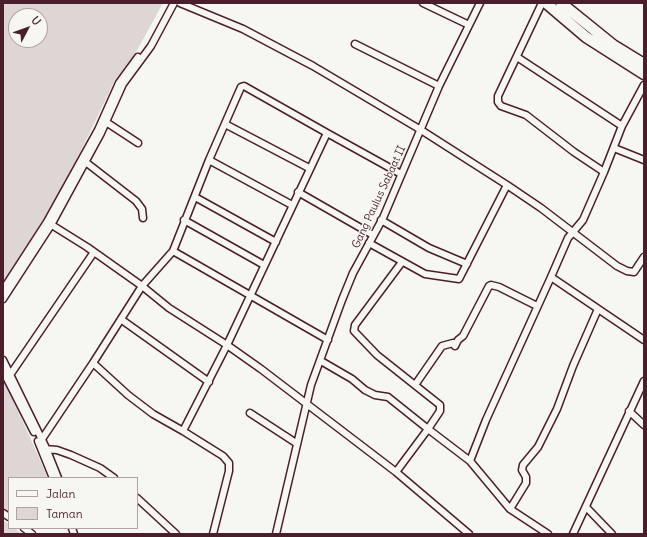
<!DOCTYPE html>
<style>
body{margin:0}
#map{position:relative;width:647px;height:537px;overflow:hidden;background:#f6f6f2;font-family:Delius,sans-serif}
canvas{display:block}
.frame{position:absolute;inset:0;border:4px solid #4a1f2b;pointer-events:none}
.legend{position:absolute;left:8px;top:477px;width:130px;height:52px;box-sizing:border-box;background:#f6f6f2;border:1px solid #b1a0a2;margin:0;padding:5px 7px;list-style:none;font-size:12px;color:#4a1f2b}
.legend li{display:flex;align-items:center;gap:8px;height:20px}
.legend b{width:20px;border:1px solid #b1a0a2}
.north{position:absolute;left:8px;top:8px;width:40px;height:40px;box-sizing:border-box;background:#f6f6f2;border:1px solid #b1a0a2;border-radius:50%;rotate:49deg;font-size:11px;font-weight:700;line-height:16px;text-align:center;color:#4a1f2b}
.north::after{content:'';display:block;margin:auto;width:14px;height:18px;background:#4a1f2b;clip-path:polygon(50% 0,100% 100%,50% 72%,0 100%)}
</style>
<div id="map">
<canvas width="647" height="537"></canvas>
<div class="frame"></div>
<ul class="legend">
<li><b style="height:5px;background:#f6f6f2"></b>Jalan</li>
<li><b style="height:11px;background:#ddd6d5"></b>Taman</li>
</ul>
<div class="north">U</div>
</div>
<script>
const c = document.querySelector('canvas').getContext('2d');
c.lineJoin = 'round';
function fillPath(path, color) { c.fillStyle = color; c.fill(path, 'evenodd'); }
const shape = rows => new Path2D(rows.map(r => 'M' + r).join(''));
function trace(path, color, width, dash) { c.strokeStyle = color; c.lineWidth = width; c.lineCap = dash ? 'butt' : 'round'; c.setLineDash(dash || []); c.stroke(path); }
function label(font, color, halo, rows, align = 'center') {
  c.font = font + ' Delius,sans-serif'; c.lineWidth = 3; c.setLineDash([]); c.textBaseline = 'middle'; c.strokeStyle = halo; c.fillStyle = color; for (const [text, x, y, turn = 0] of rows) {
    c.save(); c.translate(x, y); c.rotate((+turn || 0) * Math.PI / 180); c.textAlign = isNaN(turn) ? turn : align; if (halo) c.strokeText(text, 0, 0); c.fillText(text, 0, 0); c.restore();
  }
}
fillPath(shape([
 [3,3,163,3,135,54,115,80,69,176,16,266,3,283],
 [16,16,40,16,40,40,16,40],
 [3,377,48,478,9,478,9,513,3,509],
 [3,520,9,524,9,528,14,528,22,534,3,534]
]), '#ddd6d5');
const minor = shape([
 [180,3,243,29,313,66,421,130,507,185,459,279,425,274,369,243],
 [423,3,469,25],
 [542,3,498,96,498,102,501,106,526,115,574,152,604,172,622,126,644,85],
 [355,44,439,86],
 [517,57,622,126],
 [106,122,138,143],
 [225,124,309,168],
 [327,133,251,90,244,86,241,87,209,160,173,251,142,286,169,308,227,345,327,133,401,174],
 [614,148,644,160],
 [83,160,136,201,142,209,143,218],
 [209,160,292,205],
 [507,185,541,208,617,266,627,271,634,272,644,257],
 [298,192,373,235],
 [195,197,276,242],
 [184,220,264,265],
 [381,220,429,248,467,264],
 [47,222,87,247,142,286,93,363,128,395,153,414,183,431,227,345,261,369,396,472,469,534],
 [173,251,328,340],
 [402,262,355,325,354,331,377,355,440,405,440,411,428,429,470,461,486,420,551,277,644,340],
 [551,277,568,238,583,220,604,172],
 [3,290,47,222,98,130,119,83,138,57],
 [3,299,51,225,101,133,123,84,151,46,174,3],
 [122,320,209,382],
 [3,360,46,448,58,478],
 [321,361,352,379,365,390,375,395,388,397,428,429,396,472],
 [3,371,34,432],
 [10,375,94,252],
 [415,385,442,346,453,343,455,346,458,340,463,336,489,286,491,285,499,287,537,306],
 [629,411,644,425],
 [250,413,296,443],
 [183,431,223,456,229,463,229,471,213,534],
 [38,441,53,478],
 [40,442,93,363],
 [44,449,57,450,71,455,100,468,114,478],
 [470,461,510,509,548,534],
 [137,498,176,534],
 [586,507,612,534],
 [510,509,526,483,526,477,522,470,523,465,538,447,557,409,573,366,598,309],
 [3,513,9,517],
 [24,528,32,534],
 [72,528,74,534],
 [276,534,311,385,342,300,353,273,383,218,439,86,480,3],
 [573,534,644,381]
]);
const trunk = shape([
 [546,3,586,37,644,74],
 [561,3,613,45,644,64]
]);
trace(minor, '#4a1f2b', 9);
trace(trunk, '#4a1f2b', 13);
trace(minor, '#f6f6f2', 6);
trace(trunk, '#f6f6f2', 10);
label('11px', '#4a1f2b', '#f6f6f2', [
 ["Gang Paulus Sabaat II",379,197,-65]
]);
</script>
